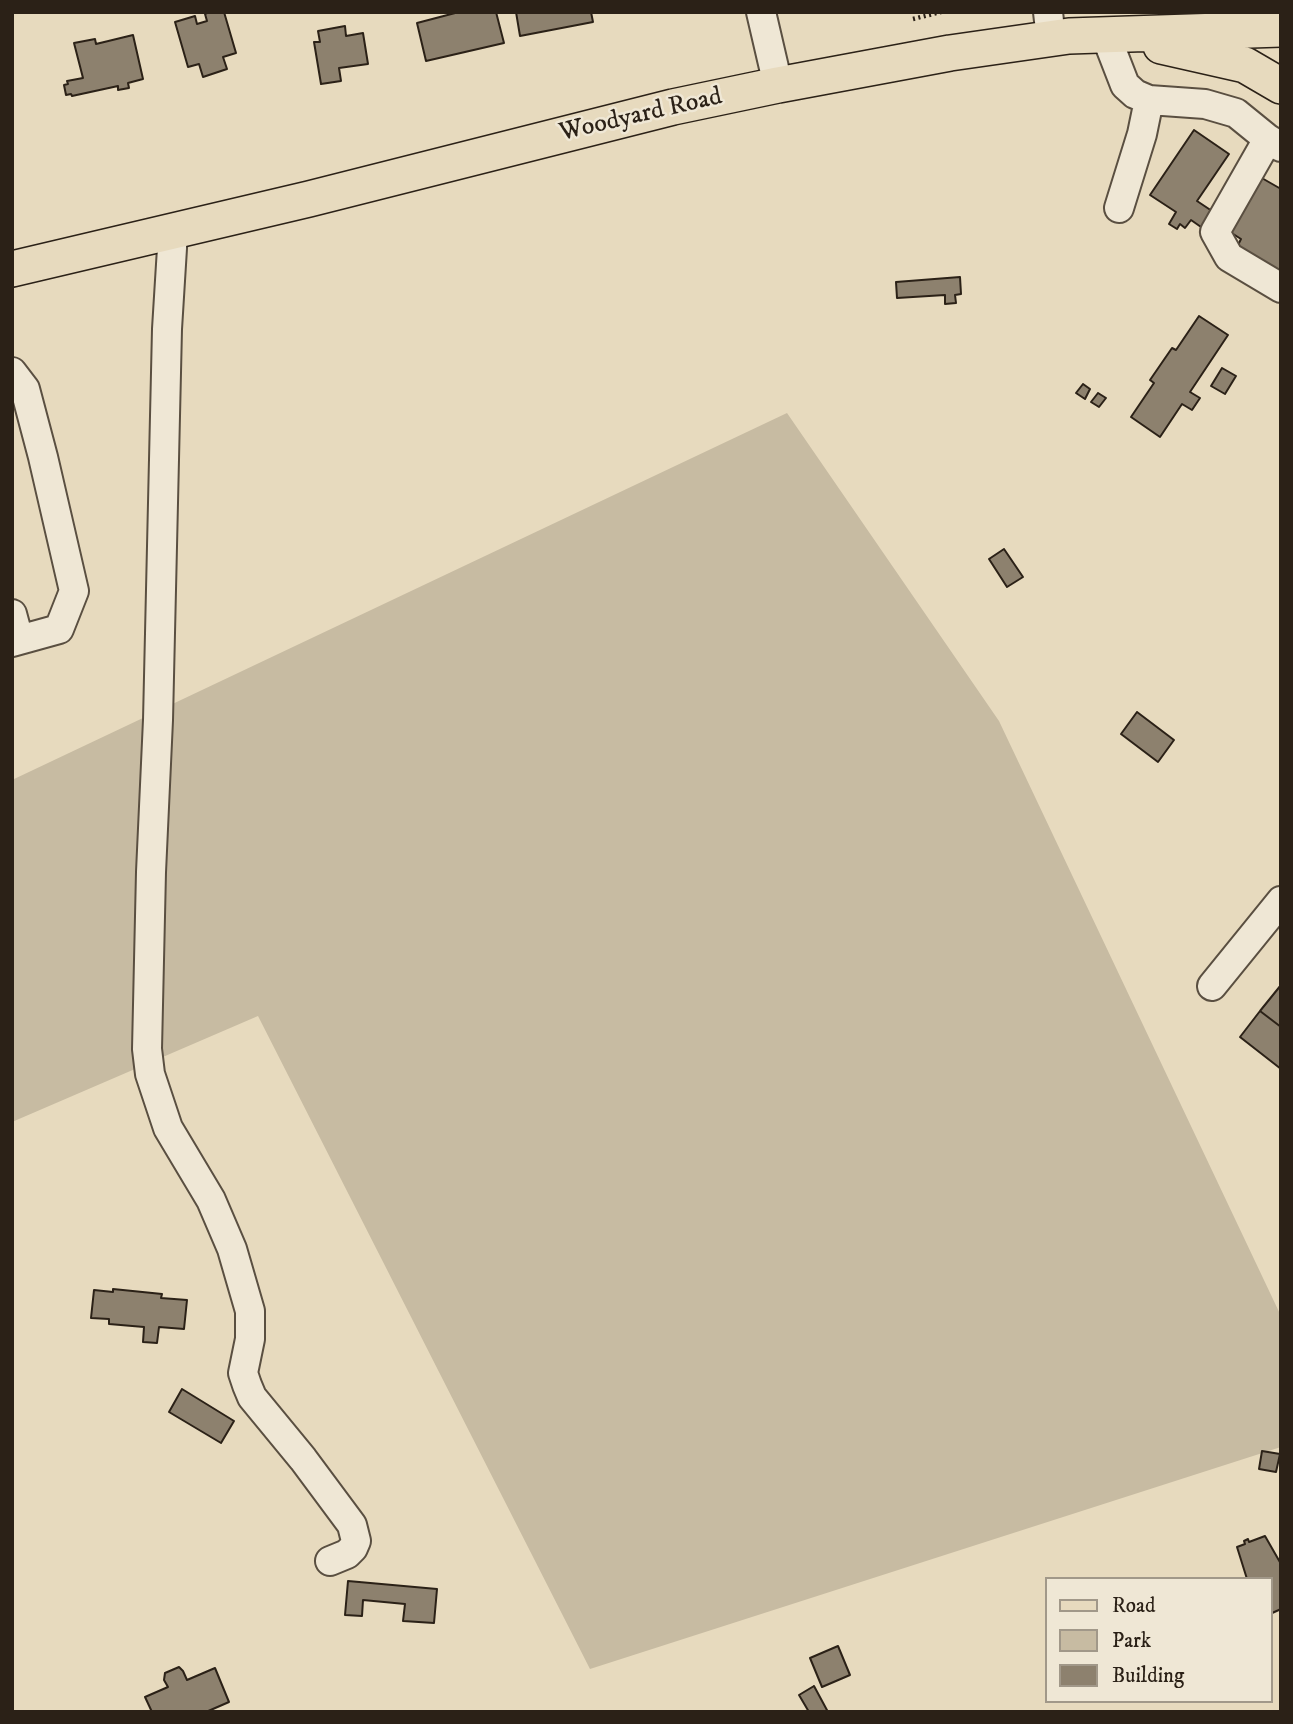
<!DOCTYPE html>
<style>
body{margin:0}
#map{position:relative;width:1293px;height:1724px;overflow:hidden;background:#e7dabe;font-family:"IM FELL DW Pica",serif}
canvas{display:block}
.frame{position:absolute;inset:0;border:14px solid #2b2117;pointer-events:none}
.legend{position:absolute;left:1045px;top:1577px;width:228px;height:126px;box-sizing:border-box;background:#efe7d5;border:2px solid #a19889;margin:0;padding:9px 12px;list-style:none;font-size:21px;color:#2b2117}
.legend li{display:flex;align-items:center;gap:14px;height:35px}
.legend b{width:35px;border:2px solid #a19889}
</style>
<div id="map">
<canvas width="1293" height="1724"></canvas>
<div class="frame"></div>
<ul class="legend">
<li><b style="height:9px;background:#e7dabe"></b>Road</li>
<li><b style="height:19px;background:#c7bba2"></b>Park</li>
<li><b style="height:19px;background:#8d816e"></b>Building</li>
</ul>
</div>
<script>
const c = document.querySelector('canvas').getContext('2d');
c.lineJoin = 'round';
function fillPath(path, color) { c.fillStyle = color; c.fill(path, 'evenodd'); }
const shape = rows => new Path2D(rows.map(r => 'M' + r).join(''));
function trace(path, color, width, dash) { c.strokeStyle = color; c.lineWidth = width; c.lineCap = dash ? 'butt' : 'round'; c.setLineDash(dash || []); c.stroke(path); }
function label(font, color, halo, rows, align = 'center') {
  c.font = font + ' "IM FELL DW Pica",serif'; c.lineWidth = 5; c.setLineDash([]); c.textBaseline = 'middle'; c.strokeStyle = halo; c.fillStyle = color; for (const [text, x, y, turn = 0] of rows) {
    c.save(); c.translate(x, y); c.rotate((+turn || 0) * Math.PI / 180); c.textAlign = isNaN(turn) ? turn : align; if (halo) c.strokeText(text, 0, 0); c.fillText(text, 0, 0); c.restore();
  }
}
fillPath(shape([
 [787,413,999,721,1281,1316,1281,1447,590,1669,258,1016,12,1122,12,780]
]), '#c7bba2');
const building = shape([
 [209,12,224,12,236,53,223,57,227,69,203,77,199,64,188,67,175,22,195,16,197,24,207,21,205,14,209,12],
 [459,12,496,12,504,43,426,61,417,23,459,12],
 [516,12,591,12,593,22,520,36,516,12],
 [345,26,346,36,363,33,368,64,339,68,341,81,321,84,314,42,320,42,318,31,345,26],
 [133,35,143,79,128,83,129,88,118,90,118,86,72,96,71,94,66,95,64,85,68,84,67,81,83,78,74,43,95,39,96,44,133,35],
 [1194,130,1229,154,1197,201,1212,211,1201,227,1191,220,1185,228,1180,224,1177,229,1169,224,1176,212,1150,195,1194,130],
 [1253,173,1281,189,1281,274,1237,247,1241,239,1230,232,1253,173],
 [960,277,961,294,955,295,956,303,945,304,945,295,897,298,896,282,960,277],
 [1199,316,1228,335,1190,392,1200,398,1192,410,1182,404,1160,437,1131,417,1154,383,1150,380,1172,348,1176,350,1199,316],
 [1222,368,1236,376,1225,394,1211,386,1222,368],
 [1083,384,1090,389,1085,399,1076,393,1083,384],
 [1098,393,1106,398,1099,407,1091,402,1098,393],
 [1004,549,1023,577,1007,587,989,559,1004,549],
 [1137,712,1174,740,1158,762,1121,734,1137,712],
 [1281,985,1281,1027,1260,1011,1281,985],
 [1260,1011,1281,1027,1281,1069,1240,1037,1260,1011],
 [113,1289,162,1294,161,1298,187,1300,184,1329,159,1327,157,1343,143,1342,144,1327,109,1324,109,1319,91,1318,94,1290,113,1292,113,1289],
 [182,1389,234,1421,221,1443,169,1412,182,1389],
 [1262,1451,1280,1454,1276,1472,1259,1469,1262,1451],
 [1265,1536,1281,1564,1281,1609,1270,1614,1270,1579,1247,1579,1237,1547,1245,1544,1244,1541,1248,1539,1249,1542,1265,1536],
 [348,1581,437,1589,434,1623,403,1621,405,1604,363,1600,362,1616,345,1615,348,1581],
 [838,1646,850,1675,822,1687,810,1658,838,1646],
 [179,1667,183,1671,187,1680,215,1668,229,1702,206,1712,152,1712,145,1697,168,1687,164,1680,165,1673,179,1667],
 [814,1686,828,1712,809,1712,799,1695,814,1686]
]);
fillPath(building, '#8d816e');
trace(building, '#2b2117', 2);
const minor = shape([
 [761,12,778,85],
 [1048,12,1051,39],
 [1106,36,1125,85,1135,94,1149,100,1205,104,1236,113,1268,139],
 [1281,147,1268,139,1215,232,1229,257,1281,288],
 [1119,208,1142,134,1149,100],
 [173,232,167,329,158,720,151,872,147,1049,150,1074,168,1128,211,1200,232,1249,250,1311,250,1339,243,1373,247,1385,252,1397,303,1459,352,1525,356,1541,353,1548,347,1554,330,1561],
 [12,372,25,389,43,457,74,591,59,629,12,642],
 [12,614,19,640],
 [1212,986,1281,901]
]);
const major = shape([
 [1161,46,1245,65,1281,86],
 [12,269,309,199,673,107,778,85,950,53,1069,36,1281,29]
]);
trace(minor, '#5a4f41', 32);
trace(major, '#2b2117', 38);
trace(shape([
 [913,19,941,12]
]), '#2b2117', 4.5, [2, 3.5]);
trace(minor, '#efe7d5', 28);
trace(major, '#e7dabe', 35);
label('26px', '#2b2117', '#efe7d5', [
 ["Woodyard Road",641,116,-13]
]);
</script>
